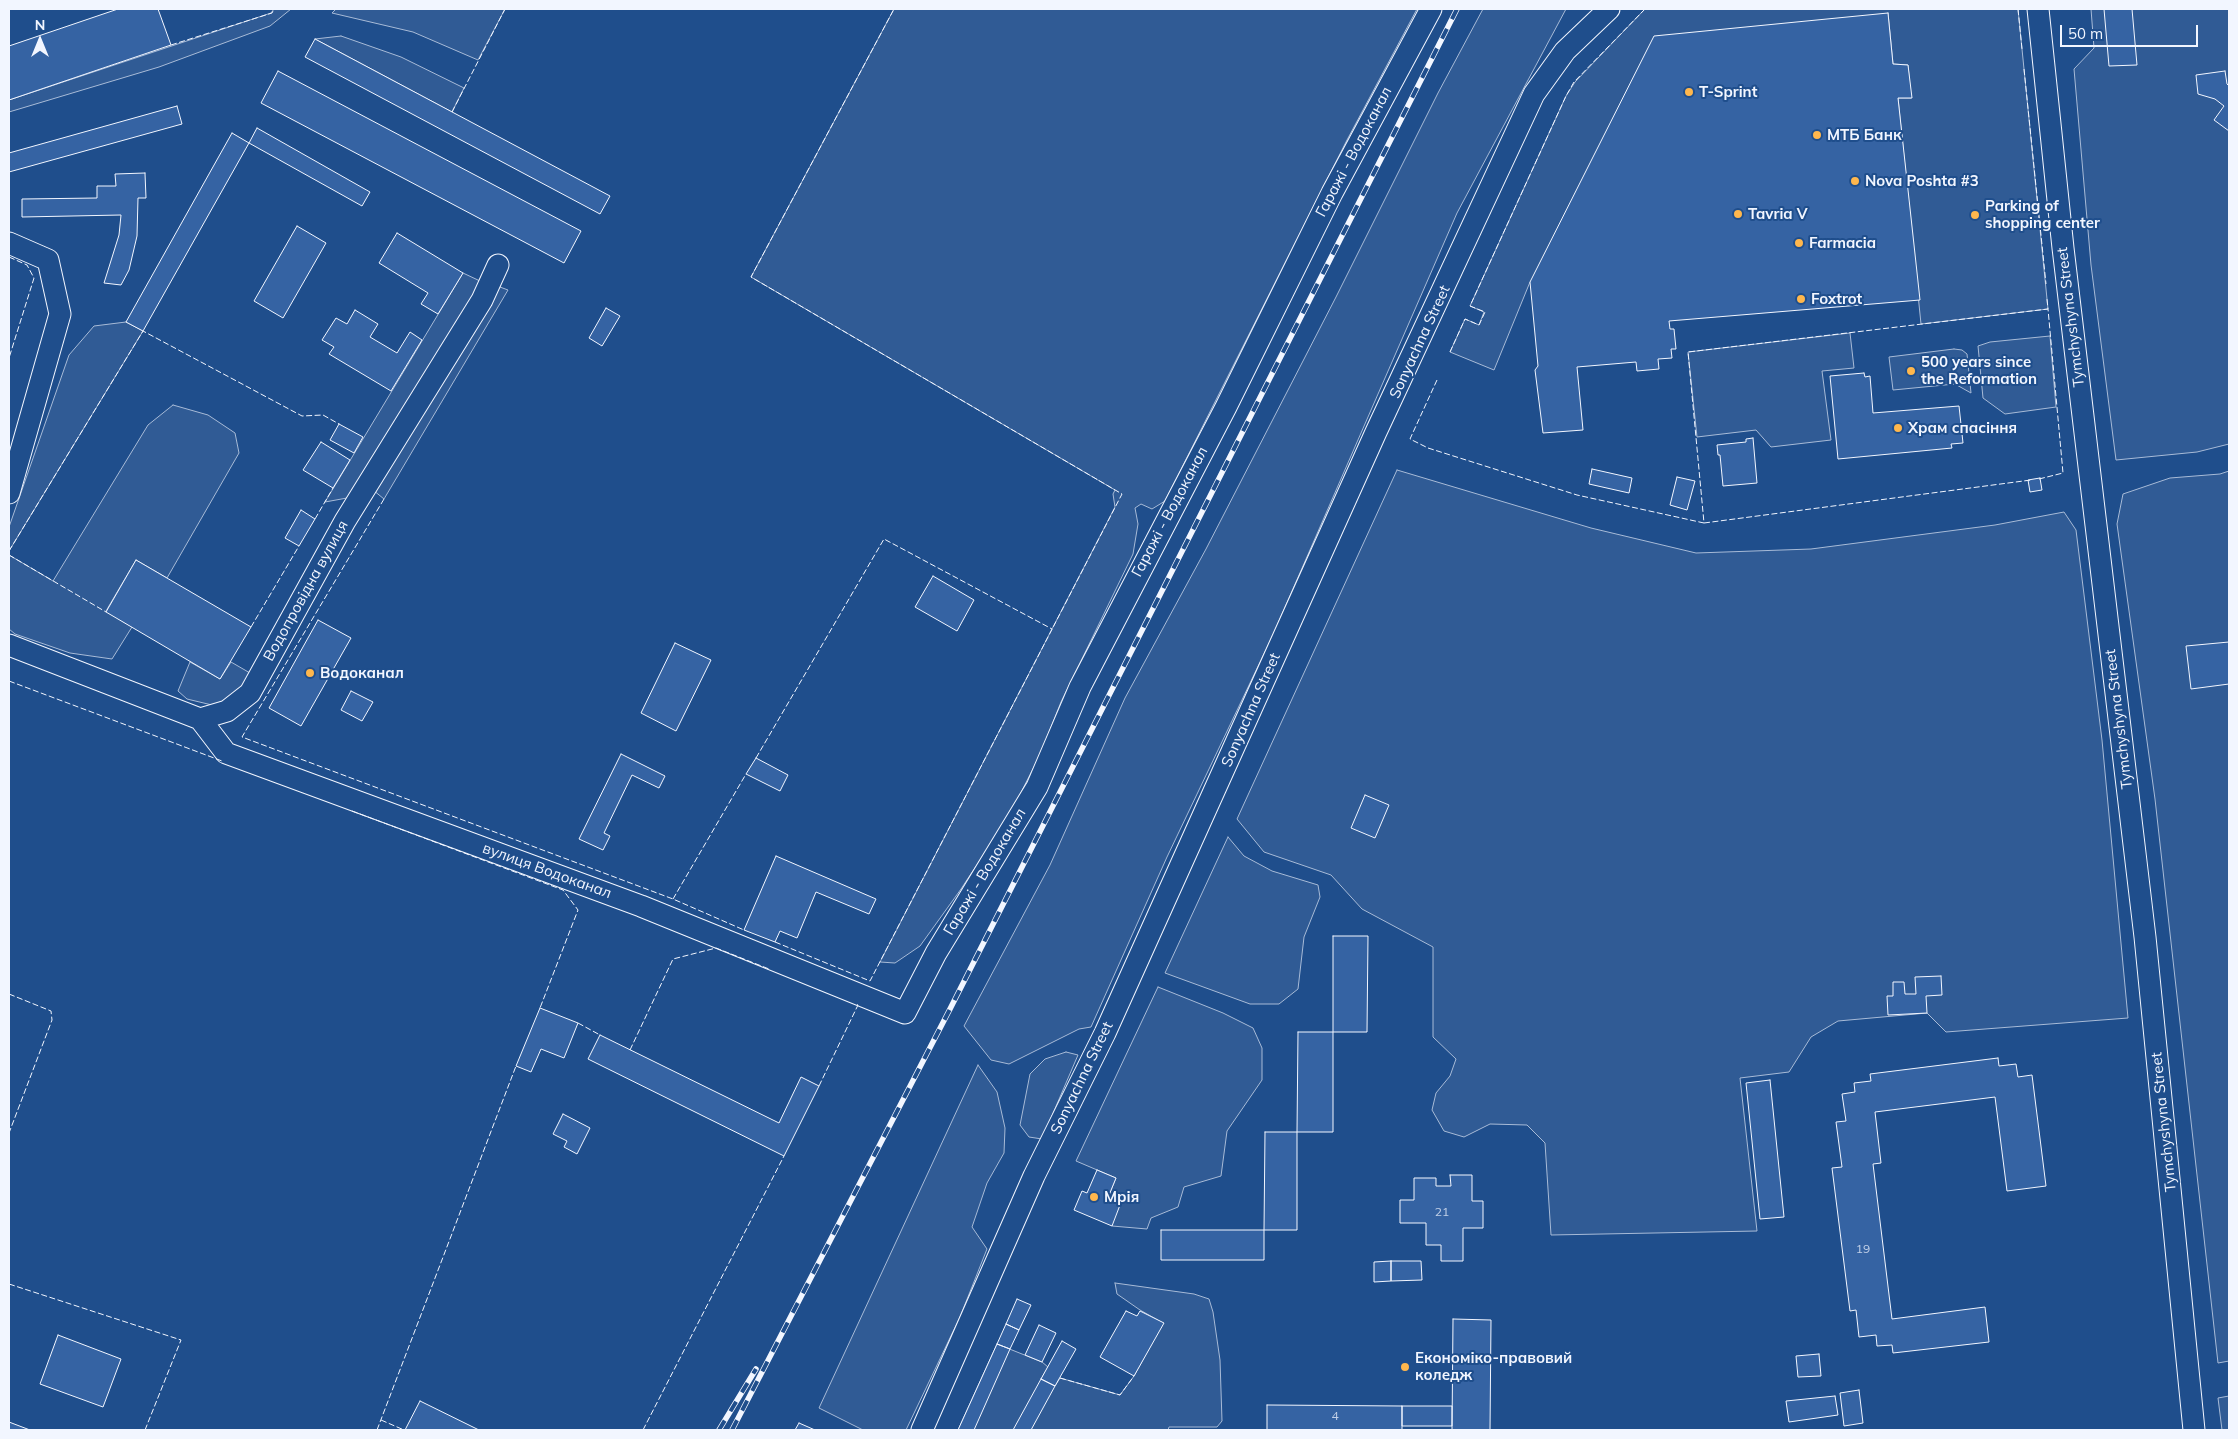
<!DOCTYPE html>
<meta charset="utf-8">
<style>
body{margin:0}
#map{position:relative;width:2238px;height:1439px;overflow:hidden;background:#1f4e8c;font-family:Mulish,sans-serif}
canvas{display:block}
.frame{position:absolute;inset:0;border:10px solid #f2f6ff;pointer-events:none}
.north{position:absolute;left:15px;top:15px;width:50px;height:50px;-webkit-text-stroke:4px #1f4e8c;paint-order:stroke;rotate:0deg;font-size:14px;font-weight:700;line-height:20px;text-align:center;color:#f2f6ff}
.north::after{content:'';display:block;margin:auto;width:18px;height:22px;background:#f2f6ff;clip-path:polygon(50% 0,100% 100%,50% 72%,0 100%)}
.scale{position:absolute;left:2060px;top:25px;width:138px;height:22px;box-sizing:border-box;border:2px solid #f2f6ff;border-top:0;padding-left:6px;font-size:15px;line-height:18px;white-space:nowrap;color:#f2f6ff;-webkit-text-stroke:4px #1f4e8c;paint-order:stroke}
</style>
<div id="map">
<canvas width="2238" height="1439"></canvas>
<div class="frame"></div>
<div class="north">N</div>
<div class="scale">50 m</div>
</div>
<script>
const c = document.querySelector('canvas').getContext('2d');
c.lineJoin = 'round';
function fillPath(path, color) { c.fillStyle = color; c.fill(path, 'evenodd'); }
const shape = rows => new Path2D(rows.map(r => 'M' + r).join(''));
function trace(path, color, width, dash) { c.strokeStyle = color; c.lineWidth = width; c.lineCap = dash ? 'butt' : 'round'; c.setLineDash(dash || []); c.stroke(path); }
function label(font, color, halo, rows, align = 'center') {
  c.font = font + ' Mulish,sans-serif'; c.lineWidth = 4; c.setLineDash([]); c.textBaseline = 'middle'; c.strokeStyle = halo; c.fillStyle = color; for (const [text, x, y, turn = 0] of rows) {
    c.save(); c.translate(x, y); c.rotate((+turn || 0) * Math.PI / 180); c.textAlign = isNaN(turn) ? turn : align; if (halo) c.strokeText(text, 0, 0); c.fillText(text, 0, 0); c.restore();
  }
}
const built = shape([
 [274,9,291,9,270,26,159,67,9,112,9,100,271,13,274,9],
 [336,9,505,9,478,60,413,32,332,13,336,9],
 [894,9,1417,9,1347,140,1165,501,1152,509,1141,504,1135,508,1138,524,1133,554,1061,702,1040,755,1009,816,961,889,920,946,895,963,880,962,1115,507,1113,494,1115,490,751,277,894,9],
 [1483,9,1566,9,1457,213,1272,637,1167,857,1091,1027,1079,1029,1009,1064,991,1060,964,1026,1050,865,1125,698,1206,549,1336,297,1438,93,1483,9],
 [1645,9,2018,9,2048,309,1921,324,1898,98,1911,98,1908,65,1893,64,1888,13,1530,282,1494,370,1450,352,1465,319,1479,325,1484,312,1470,306,1566,96,1575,82,1645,9],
 [2091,9,2229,9,2229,444,2197,452,2116,460,2091,265,2074,69,2094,48,2091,9],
 [341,36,401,57,464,88,452,112,315,39,341,36],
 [463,273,480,281,480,289,347,498,325,502,463,273],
 [500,287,508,290,384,499,373,490,491,295,500,287],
 [126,322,143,331,9,551,9,527,69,355,94,326,126,322],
 [1850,333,1854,368,1822,371,1831,440,1771,447,1756,430,1697,437,1688,352,1850,333],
 [2050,336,2056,407,2005,414,1983,398,1978,346,1990,342,2050,336],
 [1954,349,1962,350,1967,354,1971,393,1955,384,1893,390,1889,357,1954,349],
 [173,405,208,415,235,433,239,453,167,578,136,560,106,611,132,627,112,659,70,653,15,634,9,629,9,555,53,581,148,425,173,405],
 [1397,470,1591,528,1696,553,1811,549,1995,525,2064,512,2076,530,2102,740,2128,1018,1946,1032,1927,1013,1838,1021,1811,1037,1789,1072,1740,1078,1757,1231,1551,1235,1545,1143,1527,1125,1490,1124,1464,1137,1444,1131,1432,1110,1436,1093,1450,1076,1456,1059,1433,1037,1433,947,1362,909,1331,875,1264,852,1237,819,1397,470],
 [2229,471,2229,1361,2218,1363,2155,799,2117,524,2123,494,2170,478,2220,474,2229,471],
 [190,662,220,679,231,662,250,673,236,696,212,705,187,699,178,691,190,662],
 [1228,837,1244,856,1272,871,1318,885,1320,897,1304,937,1298,989,1279,1004,1250,1004,1165,973,1228,837],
 [1158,987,1223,1013,1253,1028,1262,1048,1262,1080,1227,1131,1221,1176,1184,1187,1178,1207,1151,1218,1147,1229,1112,1226,1107,1200,1116,1178,1076,1161,1158,987],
 [1066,1052,1078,1055,1042,1139,1029,1137,1020,1125,1030,1074,1045,1059,1066,1052],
 [978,1065,997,1092,1005,1128,1004,1153,987,1183,972,1227,987,1249,960,1317,906,1430,863,1430,819,1408,978,1065],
 [1115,1283,1194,1294,1209,1299,1213,1312,1220,1360,1222,1421,1217,1427,1169,1427,1168,1430,958,1430,997,1344,1042,1362,1048,1367,1041,1379,1055,1386,1060,1378,1120,1395,1134,1376,1163,1323,1140,1310,1117,1294,1115,1283],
 [2229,1396,2229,1430,2222,1430,2218,1398,2229,1396]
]);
fillPath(built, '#305b95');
trace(built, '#a8bbd7', 1);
const building = shape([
 [118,9,158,9,171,45,9,100,9,46,118,9],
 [2104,9,2132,9,2137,65,2109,66,2104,9],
 [1888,13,1893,64,1908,65,1912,98,1898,98,1920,300,1669,321,1670,329,1674,329,1676,349,1671,349,1672,358,1658,359,1659,369,1637,371,1636,362,1577,367,1583,430,1543,433,1535,370,1538,366,1530,282,1654,36,1888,13],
 [315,39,610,196,600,214,305,57,315,39],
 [278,71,581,231,564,263,261,103,278,71],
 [2225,71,2227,84,2229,86,2229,131,2214,120,2224,106,2215,99,2198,94,2196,75,2225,71],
 [177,106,182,124,9,172,9,153,177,106],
 [257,128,370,192,362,206,249,143,257,128],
 [232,133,249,143,143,331,126,322,232,133],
 [145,173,146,198,138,198,137,236,129,270,121,285,104,283,119,235,121,215,22,217,22,199,97,198,97,186,116,186,115,174,145,173],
 [297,226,326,243,283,318,254,301,297,226],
 [397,233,463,273,438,314,421,304,428,293,379,263,397,233],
 [606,308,620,316,602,346,589,338,606,308],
 [355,310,378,324,370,337,397,353,410,332,422,340,391,391,329,354,334,347,322,340,336,318,347,324,355,310],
 [1864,373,1865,377,1870,376,1873,413,1959,406,1963,443,1951,444,1952,448,1838,459,1830,376,1864,373],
 [339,424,363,437,354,453,330,440,339,424],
 [1753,438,1757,483,1723,486,1720,455,1718,455,1717,445,1746,442,1746,439,1753,438],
 [321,442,350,460,333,488,303,470,321,442],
 [1592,469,1632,478,1629,493,1589,484,1592,469],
 [1677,477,1695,481,1687,510,1670,505,1677,477],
 [2040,478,2042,490,2030,492,2028,480,2040,478],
 [301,510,315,519,299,546,285,538,301,510],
 [136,560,251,627,220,679,106,612,136,560],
 [933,576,974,600,957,631,915,607,933,576],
 [318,620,351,638,301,726,269,708,318,620],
 [2229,642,2229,684,2191,689,2186,646,2229,642],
 [675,643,711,660,676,731,641,713,675,643],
 [351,691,373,702,362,721,341,710,351,691],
 [621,754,665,776,659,788,632,775,604,833,610,836,603,850,579,839,621,754],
 [756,758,788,775,780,791,746,774,756,758],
 [1365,795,1389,805,1375,838,1351,828,1365,795],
 [776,856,876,899,869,914,816,892,797,938,780,931,775,942,744,930,776,856],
 [1333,936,1368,936,1367,1032,1333,1032,1333,936],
 [1941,976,1942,995,1926,996,1927,1013,1888,1015,1887,996,1893,996,1893,982,1904,982,1905,994,1916,994,1915,977,1941,976],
 [540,1008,578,1023,564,1058,541,1049,531,1072,516,1066,540,1008],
 [1298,1032,1333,1032,1333,1132,1297,1132,1298,1032],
 [600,1035,779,1123,801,1077,819,1086,784,1156,588,1059,600,1035],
 [1998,1058,1999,1066,2016,1064,2018,1077,2032,1075,2046,1186,2007,1191,1995,1097,1875,1112,1881,1163,1873,1164,1892,1319,1985,1307,1989,1342,1893,1353,1892,1345,1877,1346,1876,1335,1859,1337,1856,1310,1850,1311,1832,1168,1842,1167,1836,1122,1846,1121,1842,1094,1855,1092,1854,1083,1871,1081,1870,1074,1998,1058],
 [1770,1080,1784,1217,1760,1219,1746,1083,1770,1080],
 [563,1114,590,1128,577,1154,564,1147,567,1141,553,1134,563,1114],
 [1265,1132,1297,1132,1297,1230,1264,1230,1265,1132],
 [1097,1170,1116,1178,1107,1200,1120,1205,1112,1226,1074,1210,1082,1191,1087,1193,1097,1170],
 [1450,1175,1472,1175,1472,1201,1483,1201,1483,1228,1463,1228,1463,1261,1441,1261,1441,1245,1426,1245,1426,1223,1400,1223,1400,1200,1414,1200,1414,1178,1436,1178,1436,1186,1451,1186,1450,1175],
 [1161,1230,1264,1230,1264,1260,1161,1260,1161,1230],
 [1391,1261,1421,1261,1422,1280,1391,1281,1391,1261],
 [1391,1261,1391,1281,1374,1282,1374,1262,1391,1261],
 [1017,1299,1031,1305,1019,1330,1006,1324,1017,1299],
 [1126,1311,1137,1316,1140,1311,1164,1323,1134,1376,1100,1357,1126,1311],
 [1453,1319,1491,1320,1490,1430,1452,1430,1453,1319],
 [1006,1324,1019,1330,1010,1349,997,1344,1006,1324],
 [1039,1325,1056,1333,1042,1362,1025,1355,1039,1325],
 [58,1335,121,1359,103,1407,40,1384,58,1335],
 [1062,1341,1076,1349,1055,1386,1041,1379,1062,1341],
 [997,1344,1010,1349,974,1430,958,1430,997,1344],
 [1819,1354,1821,1376,1798,1377,1796,1356,1819,1354],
 [1041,1379,1055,1386,1031,1430,1013,1430,1041,1379],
 [1859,1390,1863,1423,1844,1426,1840,1393,1859,1390],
 [1835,1396,1838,1415,1789,1422,1786,1401,1835,1396],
 [420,1401,479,1430,405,1430,420,1401],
 [1267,1405,1402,1406,1402,1430,1267,1430,1267,1405],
 [1402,1406,1452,1406,1452,1426,1402,1426,1402,1406],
 [9,1422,30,1430,9,1430,9,1422],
 [799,1423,815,1430,795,1430,799,1423]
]);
fillPath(building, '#3563a3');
trace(building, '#f2f6ff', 1);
const minor = shape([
 [2038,9,2063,248,2145,937,2194,1430],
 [9,243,48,260,60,314,9,493],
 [9,645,200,719,227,711,250,693,345,521,482,300,498,265],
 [200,719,226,753,641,906,905,1013,936,953,1037,787,1080,687,1226,407,1332,193,1431,9],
 [922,1430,1034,1176,1105,1033,1376,432,1534,94,1565,51,1609,9]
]);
trace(minor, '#f2f6ff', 23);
trace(minor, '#1f4e8c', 21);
const rail = shape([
 [719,1430,756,1369],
 [732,1430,950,1009,1457,9]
]);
trace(rail, '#f2f6ff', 5.5);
trace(rail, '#1f4e8c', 4, [11]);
trace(shape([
 [2018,9,2022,49],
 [171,45,272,13,274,9],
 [2024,69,2046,284],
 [452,112,505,9],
 [9,257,27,265,34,278,9,358],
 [1450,352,1465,319,1479,325,1485,312,1470,306,1566,96,1574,82,1645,9],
 [1437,380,1410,439,1428,448,1577,495,1704,523,1688,352,2048,309,2047,299],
 [2039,479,2063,473,2048,309],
 [384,499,242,737,673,899,744,930],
 [315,519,333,488],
 [1704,523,2031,480],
 [9,551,143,331,302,416,323,415,339,424],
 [9,555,106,612],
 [251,627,299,546],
 [9,681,222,761],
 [756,758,884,539,1052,629],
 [352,811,563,890,578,910,540,1008],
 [673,899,746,774],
 [775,942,870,981,1122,494,751,277,894,9],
 [9,994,51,1011,52,1020,9,1133],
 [578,1023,600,1035],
 [630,1050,673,959,716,948,769,969],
 [819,1086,858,1005,855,1004],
 [9,1284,181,1340,145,1430],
 [1060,1378,1120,1395,1134,1376],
 [381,1420,404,1430],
 [377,1430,516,1066],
 [643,1430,784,1156]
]), '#f2f6ff', 1, [6, 2.5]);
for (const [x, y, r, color] of [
 [1689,92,5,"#ffb74d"],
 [1817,135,5,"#ffb74d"],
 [1855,181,5,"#ffb74d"],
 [1738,214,5,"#ffb74d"],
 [1975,215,5,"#ffb74d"],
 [1799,243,5,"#ffb74d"],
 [1801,299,5,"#ffb74d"],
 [1911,371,5,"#ffb74d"],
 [1898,428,5,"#ffb74d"],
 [310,673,5,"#ffb74d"],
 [1094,1197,5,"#ffb74d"],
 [1405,1367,5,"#ffb74d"]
]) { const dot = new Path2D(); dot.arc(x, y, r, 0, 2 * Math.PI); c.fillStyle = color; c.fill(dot); trace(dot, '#1f4e8c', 2); }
label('12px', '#c3d1e8', null, [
 ["21",1442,1212],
 ["19",1863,1249],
 ["4",1335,1416]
]);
label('bold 15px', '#f2f6ff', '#1f4e8c', [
 ["T-Sprint",1699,92],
 ["МТБ Банк",1827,135],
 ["Nova Poshta #3",1865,181],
 ["Parking of",1985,206],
 ["shopping center",1985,223],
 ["Tavria V",1748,214],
 ["Farmacia",1809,243],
 ["Foxtrot",1811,299],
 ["500 years since",1921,362],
 ["the Reformation",1921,379],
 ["Храм спасіння",1908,428],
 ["Водоканал",320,673],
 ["Мрія",1104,1197],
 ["Економіко-правовий",1415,1358],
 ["коледж",1415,1375]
], 'left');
label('15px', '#f2f6ff', '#1f4e8c', [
 ["Гаражі - Водоканал",1354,152,-62],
 ["Tymchyshyna Street",2071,317,-97],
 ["Sonyachna Street",1420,342,-65],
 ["Гаражі - Водоканал",1170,512,-62],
 ["Водопровідна вулиця",306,591,-61],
 ["Sonyachna Street",1251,710,-66],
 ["Tymchyshyna Street",2119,719,-97],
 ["вулиця Водоканал",547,871,20],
 ["Гаражі - Водоканал",985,872,-59],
 ["Sonyachna Street",1082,1078,-64],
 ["Tymchyshyna Street",2164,1122,-96]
]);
</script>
